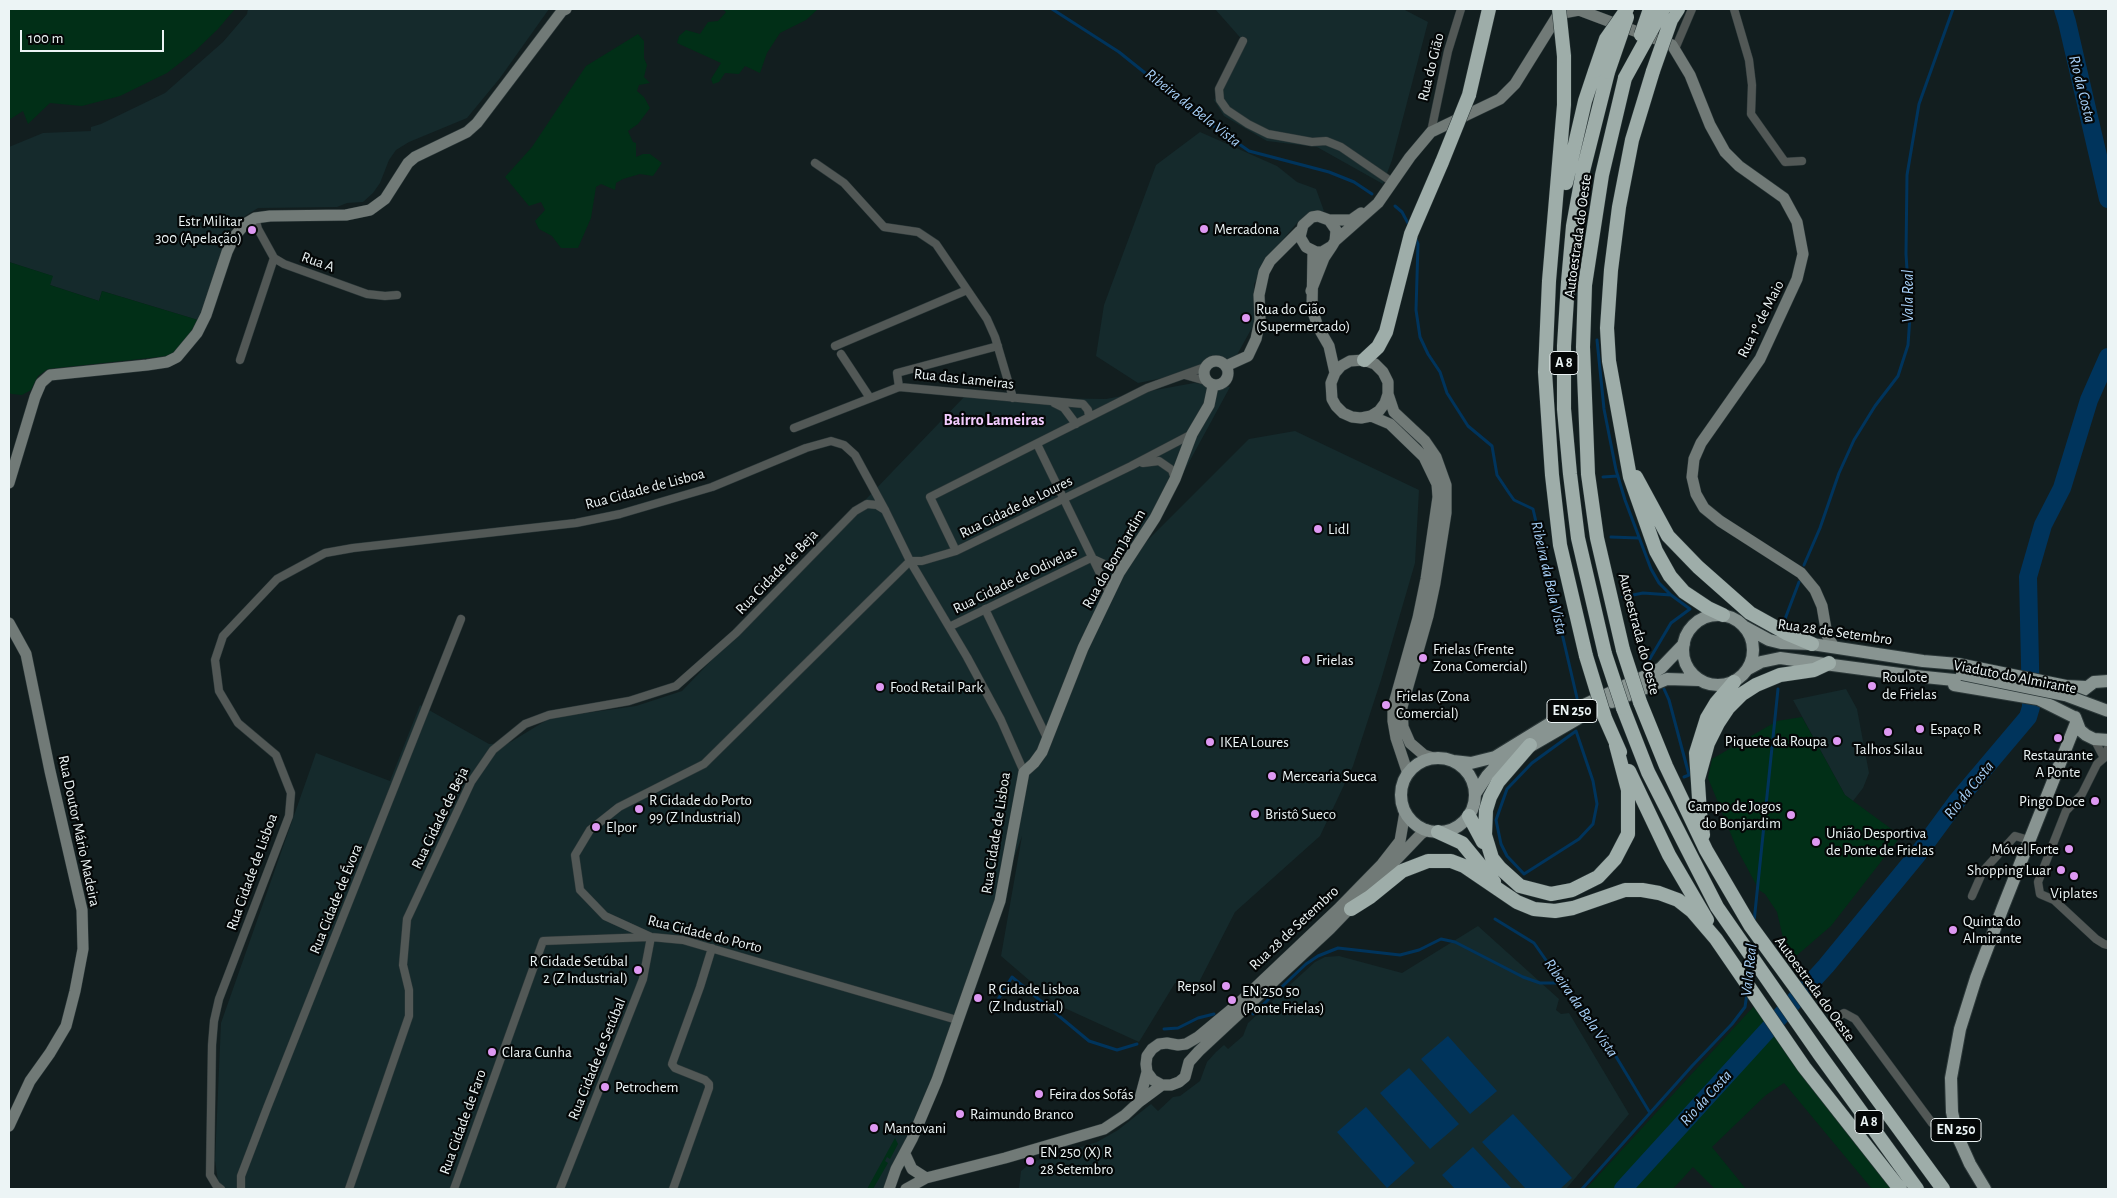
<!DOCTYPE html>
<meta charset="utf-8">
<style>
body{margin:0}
#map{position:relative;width:2117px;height:1198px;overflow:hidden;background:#121e1f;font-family:"Alegreya Sans",sans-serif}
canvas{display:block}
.frame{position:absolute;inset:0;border:10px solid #ecf4f5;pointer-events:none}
.scale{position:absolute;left:20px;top:30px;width:144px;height:22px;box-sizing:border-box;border:2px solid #ecf4f5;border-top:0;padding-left:6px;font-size:15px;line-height:18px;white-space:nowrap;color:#ecf4f5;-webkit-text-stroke:4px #040707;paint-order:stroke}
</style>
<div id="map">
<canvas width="2117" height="1198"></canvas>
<div class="frame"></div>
<div class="scale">100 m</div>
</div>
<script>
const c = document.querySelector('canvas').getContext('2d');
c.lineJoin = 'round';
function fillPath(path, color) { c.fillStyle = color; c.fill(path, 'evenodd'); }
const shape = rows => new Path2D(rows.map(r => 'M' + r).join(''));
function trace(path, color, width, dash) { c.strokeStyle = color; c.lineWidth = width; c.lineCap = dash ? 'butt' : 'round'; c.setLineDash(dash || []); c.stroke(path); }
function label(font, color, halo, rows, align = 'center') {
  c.font = font + ' "Alegreya Sans",sans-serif'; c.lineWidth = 4.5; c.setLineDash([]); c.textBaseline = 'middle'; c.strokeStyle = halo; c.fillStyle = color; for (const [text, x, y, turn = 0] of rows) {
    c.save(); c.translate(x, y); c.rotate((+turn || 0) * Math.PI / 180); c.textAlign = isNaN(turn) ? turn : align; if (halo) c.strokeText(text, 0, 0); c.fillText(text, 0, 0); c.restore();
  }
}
fillPath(shape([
 [248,9,549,9,500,78,467,118,409,142,396,150,389,160,380,183,373,193,363,202,347,203,337,207,258,208,232,224,198,320,102,291,99,301,50,285,52,276,9,262,9,147,43,133,91,131,91,127,101,124,165,93,223,42,247,14],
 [1215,9,1403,9,1428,22,1392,160,1383,184,1317,147,1267,141,1224,116,1214,100,1245,43],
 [1200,132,1277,166,1297,182,1316,189,1324,211,1308,213,1297,223,1280,243,1254,284,1254,324,1232,364,1138,383,1096,356,1104,305,1156,165],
 [1194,383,1230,387,1145,543,1249,439,1295,431,1419,490,1415,563,1381,680,1353,766,1320,836,1235,912,1198,984,1175,983,1139,1042,1058,1005,1001,956,1022,836,894,1189,219,1189,215,1160,221,1023,316,753,390,781,420,705,489,744,509,743,550,718,636,706,682,691,964,397,1106,399],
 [1846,689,1857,709,1869,773,1863,788,1853,801,1845,795,1793,700],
 [1478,926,1559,999,1556,1010,1561,1014,1569,1013,1629,1114,1566,1189,1019,1189,1021,1171,1032,1162,1097,1142,1118,1130,1151,1104,1158,1111,1173,1097,1180,1096,1200,1081,1207,1062,1216,1052,1224,1045,1228,1049,1243,1036,1248,1023,1315,962,1325,957,1339,956,1402,973]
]), '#152a2c');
fillPath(shape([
 [9,9,235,9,218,29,194,52,167,73,120,96,82,106,50,103,28,124,23,111,9,120],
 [722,9,818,9,806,20,780,33,767,53,760,73,745,66,739,74,725,73,719,82,713,84,711,79,721,63,677,43,679,36,686,30,700,34,708,22,718,21,726,12],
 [638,34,644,41,644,58,647,65,644,77,650,83,639,85,637,91,644,97,650,108,638,124,628,131,633,142,636,143,636,157,643,154,650,154,662,163,653,176,640,174,623,179,616,183,615,190,601,184,596,187,591,218,578,248,561,248,552,236,539,229,535,221,545,210,541,202,529,206,505,177,532,147,586,66],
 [9,262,53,276,50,285,99,301,102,291,198,320,185,341,177,350,168,356,48,369,38,376,31,390,22,395,12,394,9,393],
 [1802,717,1845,795,1901,836,1831,926,1795,957,1784,942,1777,912,1765,894,1759,890,1737,849,1708,778,1712,759,1777,721],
 [1754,1006,1896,1189,1872,1189,1784,1083,1766,1095,1712,1147,1746,1189,1715,1189,1693,1167,1673,1189,1586,1189],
 [895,1138,898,1144,890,1159,887,1157,885,1161,888,1163,873,1189,867,1189]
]), '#012f17');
fillPath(shape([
 [1448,1036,1497,1091,1470,1114,1421,1059],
 [1409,1068,1459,1124,1430,1149,1380,1093],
 [1366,1107,1415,1163,1387,1188,1337,1132],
 [1513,1114,1572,1178,1560,1189,1526,1189,1482,1142],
 [1473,1147,1512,1189,1455,1189,1442,1175]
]), '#00345c');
trace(shape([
 [1052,9,1119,52,1195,113,1249,151,1329,172,1354,182,1372,194],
 [1395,206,1402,212,1410,227],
 [1415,237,1418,244,1416,310,1420,337,1428,354,1440,372,1447,393,1468,426,1492,446,1497,475,1509,493,1514,500,1533,509,1577,698],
 [1597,340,1604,409,1616,470,1625,500,1651,569,1659,583,1671,595,1690,609,1671,623,1645,667],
 [1603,477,1618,476],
 [1611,537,1638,538],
 [1804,565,1820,528,1839,473,1854,440,1875,406,1898,376,1908,345,1910,316,1906,254,1907,175,1919,104,1953,9],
 [1623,597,1643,593,1671,595],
 [1785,619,1799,582],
 [1664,689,1669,700,1689,775,1684,777],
 [1576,731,1593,781,1597,804,1593,824,1579,839,1524,874,1507,856,1501,844,1496,820,1507,789,1532,763,1576,731],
 [1495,919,1534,943,1562,983,1603,1035,1650,1113],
 [1754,922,1778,689],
 [1748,977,1750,963],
 [992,1009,1012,977,1089,1041,1117,1050,1137,1044],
 [1253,1014,1306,964,1318,956,1338,948,1400,955,1419,950,1441,939,1455,942,1523,977,1540,983,1562,983],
 [1164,1029,1178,1028,1198,1018,1214,1014],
 [1582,1189,1692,1066,1732,1024,1745,1007,1747,993]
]), '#00345c', 3);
trace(shape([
 [2063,9,2067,22,2108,199],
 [1623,1189,1826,966,1918,854,1957,801,2028,717,2031,707,2028,577,2043,525,2062,488,2089,400,2108,357]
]), '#00345c', 18);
const street = shape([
 [1734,9,1749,60,1752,85,1751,114,1785,162,1802,161],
 [1243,41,1219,89,1220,100,1227,110,1248,124,1268,134,1312,142,1326,141,1341,147,1392,182],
 [1675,49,1692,9],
 [1431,132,1448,51,1461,9],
 [815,163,844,183,884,227,918,232,936,244,987,319,995,337,1013,398],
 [255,218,258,229,274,258,284,264,367,294,385,296,397,295],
 [835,346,967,290],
 [841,354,870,398],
 [240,360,274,258],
 [1185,375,1206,381],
 [899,387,897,373,998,346],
 [1054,403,1064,408,1076,424],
 [794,428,899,387,1083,404,1088,410,1089,416],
 [1037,444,1109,592],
 [1143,463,1159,461,1172,470,1175,479],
 [956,551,930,497,1147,388,1205,367],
 [1091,558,1104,564,1114,566,1125,565],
 [910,561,704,764,619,807,590,830,575,855,580,890,605,916,651,937,683,940,957,1020],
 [910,561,922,561,956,551,1131,466,1192,434],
 [985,609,1048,740],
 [951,626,1091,558],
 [2094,739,2104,758],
 [2108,748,2104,758,2097,764,2082,794,2066,811,2038,882,2040,894,2054,900,2096,939,2104,944,2108,945],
 [1972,896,1983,871,2015,836,2029,840],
 [1839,1016,1844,1013,1855,1019,1932,1123,1957,1135],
 [221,1189,216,1185,210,1175,212,1045,214,1021,219,999,289,816,291,793,276,755,238,723,219,691,215,660,223,636,277,579,325,553,353,548,576,523,620,514,712,487,806,448,831,441,844,445,855,455,885,510,910,561,967,657,1001,720,1024,772],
 [241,1189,241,1176,267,1108,461,619],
 [349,1189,409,1016,409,990,403,965,407,919,471,782,493,750,525,724,549,715,629,701,676,686,736,633,855,511,867,504,877,505,885,510],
 [454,1189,543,941,649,937],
 [560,1189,643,979,651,937],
 [673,1189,709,1088,709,1084,705,1080,675,1068,672,1064,700,987,712,948]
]);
const secondary = shape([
 [1558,14,1579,10,1672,45,1690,75,1710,125,1725,152,1739,166,1784,198,1797,222,1803,254,1797,279,1760,359,1701,443,1694,459,1692,477,1696,494,1704,508,1720,521,1801,573,1815,590,1822,606,1827,635,1834,647],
 [1329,220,1351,220,1361,213],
 [1335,241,1378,203,1410,157,1431,132,1500,99,1515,84,1561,10],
 [1313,251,1312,309,1318,327,1329,346,1335,373],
 [1311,291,1324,258,1332,246,1335,241,1336,230,1329,220,1318,216,1312,217,1303,225,1300,237,1306,247,1316,252,1322,252,1332,246],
 '1204 373a12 12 0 1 1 24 0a12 12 0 1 1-24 0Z',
 [1226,366,1248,356,1256,339,1260,320,1259,295,1264,272,1270,261,1300,231],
 [1388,394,1385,403,1379,411,1371,416,1361,418,1352,417,1343,413,1336,406,1332,399,1331,383,1335,373,1341,366,1350,361,1364,360,1375,364,1383,372,1388,382,1388,394,1394,412,1425,441,1436,457,1446,485,1446,513,1435,583,1428,616,1402,707,1403,727,1410,743,1424,755,1433,758],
 [1371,416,1390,424,1424,457,1437,484,1438,497,1426,579,1418,618,1393,707,1393,721,1396,738,1408,774],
 [9,483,35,397,41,383,50,375,147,365,167,362,177,357,197,333,206,315,227,252,234,237,245,224,255,218,270,216,346,215,370,210,385,199,408,163,415,157,467,132,477,123,562,11,566,9],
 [9,623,26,654,50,771,82,910,83,949,75,991,66,1026,50,1053,30,1081,9,1126],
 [1405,812,1400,841,1382,864,1338,909,1239,1003,1198,1037,1186,1044,1178,1045,1167,1043,1159,1044,1152,1049,1147,1056,1146,1064,1147,1072,1153,1080,1162,1085,1171,1085,1179,1082,1185,1077,1189,1062,1199,1051,1330,929,1421,834,1427,830],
 [1139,1102,1147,1072],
 [905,1154,912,1169,926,1178],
 [889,1189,896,1169,912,1139,937,1080,1000,901,1024,772,1034,763,1042,752,1083,648,1119,573,1155,518,1175,479,1192,434,1209,405,1213,386],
 [906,1189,926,1178,1005,1158,1104,1129,1125,1115,1139,1102,1162,1085]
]);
const primary = shape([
 '1683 650a35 35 0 1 1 70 0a35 35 0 1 1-70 0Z',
 [1745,627,1769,640,1781,643,1812,644,1923,661,1958,664,2066,686,2086,687],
 [1748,669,1761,662,1780,658,1915,676,1964,681],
 [1954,685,2038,699,2074,717],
 [2081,692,2094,682,2108,681],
 [1612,702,1667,679,1699,680],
 [2075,717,2080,730,2086,735,2094,739,2108,740],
 '1401 795a37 37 0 1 1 74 0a37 37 0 1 1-74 0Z',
 [1453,761,1471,763,1495,757,1565,714,1652,673,1661,668,1684,644],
 [1475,794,1487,776,1496,766,1591,711],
 [1985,1189,1970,1164,1957,1135,1952,1112,1951,1078,1960,1029,1976,978,2003,907,2076,723]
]);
const highway = shape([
 [1671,20,1678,9],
 [1564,56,1564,105,1549,281,1545,372,1552,475,1560,545,1586,656],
 [1653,71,1632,140,1619,207,1611,270,1607,328,1609,361,1630,477,1656,551,1670,576,1684,592,1708,608,1723,615],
 [1469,95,1489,9],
 [1566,183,1585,101,1595,71],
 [1364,360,1378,347,1386,332,1411,234,1442,162],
 [1636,477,1668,536,1698,567,1750,613,1786,633,1812,644],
 [1623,650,1597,538,1588,474,1583,347,1585,285,1602,175,1625,78],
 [1605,654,1578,538,1570,474,1564,409,1564,346,1568,282,1573,226,1583,171,1608,72],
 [1640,702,1666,766,1706,850,1750,925,1943,1189],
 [1623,708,1648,772,1717,907,1820,1055,1917,1189],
 [1605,718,1620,752],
 [1530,745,1498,782,1490,797,1486,810,1485,835,1492,858,1500,868,1520,886,1551,894,1572,890,1598,877,1615,859,1628,834,1628,790,1616,745],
 [1629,771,1669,855,1707,920],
 [1698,779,1708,743,1718,723,1728,708,1742,694,1756,685,1780,675,1814,670,1829,663],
 [1469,816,1483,842],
 [1438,832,1462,843,1494,882],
 [1703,835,1700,813,1696,753,1707,718,1716,703,1734,682],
 [1351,909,1370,897,1402,871,1428,861,1451,861,1464,866,1517,902,1534,909,1555,911,1573,908,1625,890,1642,890,1659,893,1678,900,1692,911,1716,939,1804,1067,1900,1189]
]);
trace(street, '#2c3839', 9);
trace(secondary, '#2c3839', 12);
trace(primary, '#2c3839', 14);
trace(highway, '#2c3839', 15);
trace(street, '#525856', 8);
trace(secondary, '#717a77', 11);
trace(primary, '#889491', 12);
trace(highway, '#9eada9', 14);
const primaryBridge = shape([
 [1962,674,2065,695,2108,711]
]);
const highwayBridge = shape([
 [1559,9,1564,56],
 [1641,35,1650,9],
 [1595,71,1606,39,1627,9],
 [1653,71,1671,20],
 [1608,72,1627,17],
 [1625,78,1663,9],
 [1442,162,1469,95],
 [1623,650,1640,702],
 [1605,654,1623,708],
 [1586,656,1605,718]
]);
trace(primaryBridge, '#2c3839', 14, []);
trace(highwayBridge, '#2c3839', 15, []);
trace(primaryBridge, '#889491', 12);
trace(highwayBridge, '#9eada9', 14);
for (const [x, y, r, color] of [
 [1204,229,5,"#de98f2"],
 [252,230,5,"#de98f2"],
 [1246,318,5,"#de98f2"],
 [1318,529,5,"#de98f2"],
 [1423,658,5,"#de98f2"],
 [1306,660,5,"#de98f2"],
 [1872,686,5,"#de98f2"],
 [880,687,5,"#de98f2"],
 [1386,705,5,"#de98f2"],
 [1920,729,5,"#de98f2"],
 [1888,732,5,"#de98f2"],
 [2058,738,5,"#de98f2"],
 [1837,741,5,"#de98f2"],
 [1210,742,5,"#de98f2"],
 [1272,776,5,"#de98f2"],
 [2095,801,5,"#de98f2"],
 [639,809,5,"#de98f2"],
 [1255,814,5,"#de98f2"],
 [1791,815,5,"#de98f2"],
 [596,827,5,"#de98f2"],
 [1816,842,5,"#de98f2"],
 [2069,849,5,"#de98f2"],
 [2061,870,5,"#de98f2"],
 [2074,876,5,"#de98f2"],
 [1953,930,5,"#de98f2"],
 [638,970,5,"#de98f2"],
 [1226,986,5,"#de98f2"],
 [978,998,5,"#de98f2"],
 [1232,1000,5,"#de98f2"],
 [492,1052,5,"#de98f2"],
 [605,1087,5,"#de98f2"],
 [1039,1094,5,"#de98f2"],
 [960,1114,5,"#de98f2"],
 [874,1128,5,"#de98f2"],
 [1030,1161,5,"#de98f2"]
]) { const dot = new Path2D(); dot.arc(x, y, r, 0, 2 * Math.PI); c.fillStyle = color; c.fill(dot); trace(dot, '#040707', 2); }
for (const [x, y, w] of [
 [1564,363,28],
 [1572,711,50],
 [1869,1122,28],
 [1956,1130,50]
]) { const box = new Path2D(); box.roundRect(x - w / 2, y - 11.5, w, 23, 4); c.fillStyle = '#040707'; c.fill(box); trace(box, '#ecf4f5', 1); }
label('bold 14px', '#ecf4f5', null, [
 ["A 8",1564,363],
 ["EN 250",1572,711],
 ["A 8",1869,1122],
 ["EN 250",1956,1130]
]);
label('15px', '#ecf4f5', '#040707', [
 ["Rua do Gião",1431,67,-76],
 ["Autoestrada do Oeste",1578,236,-82],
 ["Rua A",318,262,20],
 ["Rua 1º de Maio",1761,319,-63],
 ["Rua das Lameiras",964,379,6],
 ["Rua Cidade de Lisboa",645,489,-15],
 ["Rua Cidade de Loures",1016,507,-26],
 ["Rua do Bom Jardim",1114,559,-60],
 ["Rua Cidade de Beja",777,572,-46],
 ["Rua Cidade de Odivelas",1015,580,-26],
 ["Rua 28 de Setembro",1835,632,8],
 ["Autoestrada do Oeste",1639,634,75],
 ["Viaduto do Almirante",2015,677,11],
 ["Rua Cidade de Beja",440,818,-64],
 ["Rua Doutor Mário Madeira",79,831,78],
 ["Rua Cidade de Lisboa",996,833,-81],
 ["Rua Cidade de Lisboa",252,872,-70],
 ["Rua Cidade de Évora",336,899,-68],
 ["Rua 28 de Setembro",1294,928,-43],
 ["Rua Cidade do Porto",705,934,14],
 ["Autoestrada do Oeste",1815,989,54],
 ["Rua Cidade de Setúbal",597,1059,-68],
 ["Rua Cidade de Faro",463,1122,-70]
]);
label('15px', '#ecf4f5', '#040707', [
 ["Estr Militar",242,221,"right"],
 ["300 (Apelação)",242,238,"right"],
 ["Mercadona",1214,229],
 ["Rua do Gião",1256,309],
 ["(Supermercado)",1256,326],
 ["Lidl",1328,529],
 ["Frielas (Frente",1433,649],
 ["Zona Comercial)",1433,666],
 ["Frielas",1316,660],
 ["Roulote",1882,677],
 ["de Frielas",1882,694],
 ["Food Retail Park",890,687],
 ["Frielas (Zona",1396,696],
 ["Comercial)",1396,713],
 ["Espaço R",1930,729],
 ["Piquete da Roupa",1827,741,"right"],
 ["IKEA Loures",1220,742],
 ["Talhos Silau",1888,749,"center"],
 ["Restaurante",2058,755,"center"],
 ["A Ponte",2058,772,"center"],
 ["Mercearia Sueca",1282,776],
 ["R Cidade do Porto",649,800],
 ["99 (Z Industrial)",649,817],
 ["Pingo Doce",2085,801,"right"],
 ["Campo de Jogos",1781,806,"right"],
 ["do Bonjardim",1781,823,"right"],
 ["Bristô Sueco",1265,814],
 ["Elpor",606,827],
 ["União Desportiva",1826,833],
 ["de Ponte de Frielas",1826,850],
 ["Móvel Forte",2059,849,"right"],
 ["Shopping Luar",2051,870,"right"],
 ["Viplates",2074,893,"center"],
 ["Quinta do",1963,921],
 ["Almirante",1963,938],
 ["R Cidade Setúbal",628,961,"right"],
 ["2 (Z Industrial)",628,978,"right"],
 ["Repsol",1216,986,"right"],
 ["R Cidade Lisboa",988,989],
 ["(Z Industrial)",988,1006],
 ["EN 250 50",1242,991],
 ["(Ponte Frielas)",1242,1008],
 ["Clara Cunha",502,1052],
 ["Petrochem",615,1087],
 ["Feira dos Sofás",1049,1094],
 ["Raimundo Branco",970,1114],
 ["Mantovani",884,1128],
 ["EN 250 (X) R",1040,1152],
 ["28 Setembro",1040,1169]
], 'left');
label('italic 16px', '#a8d1f9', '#040707', [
 ["Rio da Costa",2082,89,76],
 ["Ribeira da Bela Vista",1193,108,38],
 ["Vala Real",1908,296,-90],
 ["Ribeira da Bela Vista",1549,578,77],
 ["Rio da Costa",1969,790,-51],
 ["Vala Real",1749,970,-84],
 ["Ribeira da Bela Vista",1581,1008,55],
 ["Rio da Costa",1706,1098,-48]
]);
label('bold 16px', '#f3ccff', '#040707', [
 ["Bairro Lameiras",994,420]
]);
</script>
